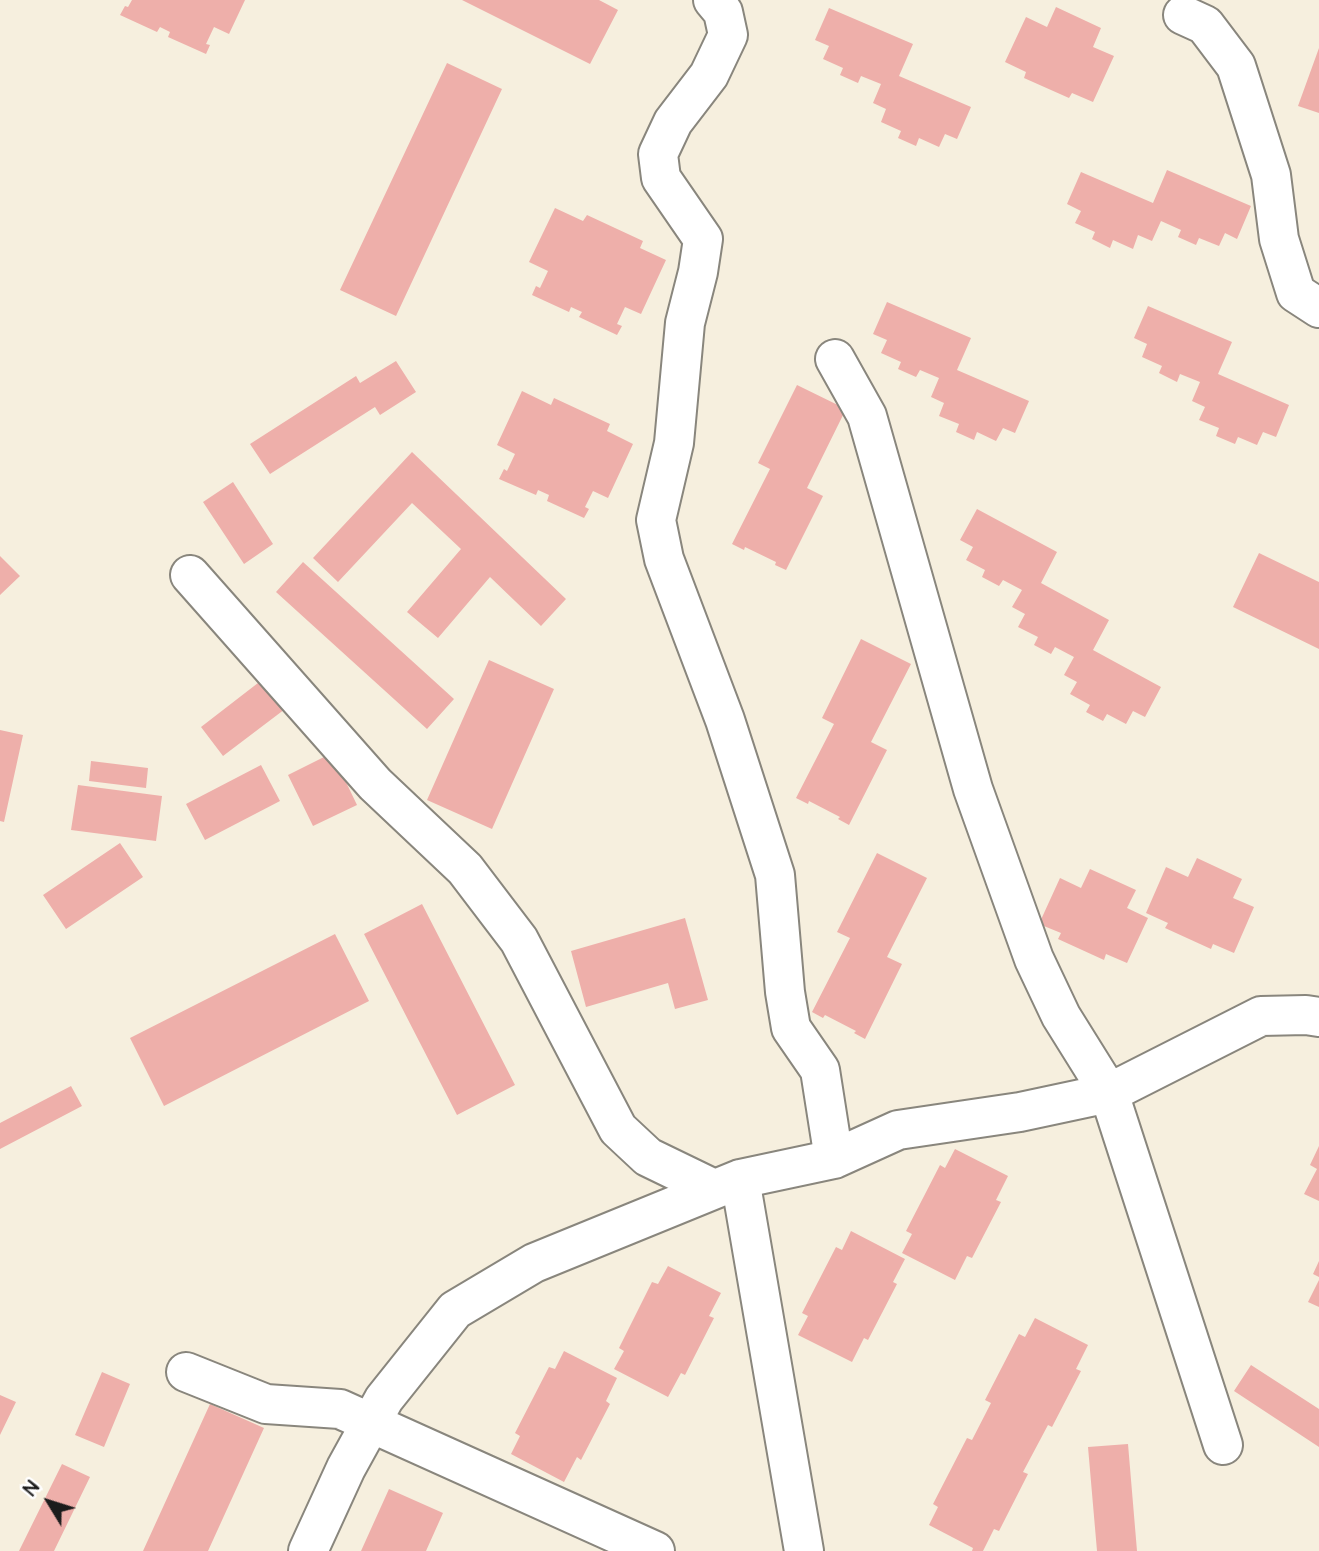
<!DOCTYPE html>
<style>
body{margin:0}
#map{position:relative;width:1319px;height:1551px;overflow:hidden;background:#f6efde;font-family:"Architects Daughter",sans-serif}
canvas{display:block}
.north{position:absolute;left:14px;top:1467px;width:70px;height:70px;-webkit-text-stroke:5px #fff;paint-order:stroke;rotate:308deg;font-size:19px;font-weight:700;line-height:28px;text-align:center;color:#1c1c1c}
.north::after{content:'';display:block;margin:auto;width:24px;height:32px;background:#1c1c1c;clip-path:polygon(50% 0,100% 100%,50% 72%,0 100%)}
</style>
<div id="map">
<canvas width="1319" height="1551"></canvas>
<div class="north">N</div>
</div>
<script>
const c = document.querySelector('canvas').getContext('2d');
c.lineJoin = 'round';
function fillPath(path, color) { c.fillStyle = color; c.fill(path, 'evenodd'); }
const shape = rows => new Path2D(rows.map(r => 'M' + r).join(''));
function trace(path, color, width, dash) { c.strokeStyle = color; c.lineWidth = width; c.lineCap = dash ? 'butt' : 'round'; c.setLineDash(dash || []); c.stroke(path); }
fillPath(shape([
 [132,0,245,0,229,34,214,27,206,44,210,45,206,54,168,37,170,32,160,27,157,32,120,15,125,6,128,7],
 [462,0,599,0,618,10,590,64],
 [1056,7,1101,28,1093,47,1114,56,1093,102,1072,93,1069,98,1024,78,1026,72,1005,62,1026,17,1047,27],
 [829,8,913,44,899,76,971,107,957,139,945,134,939,147,919,138,916,146,898,138,901,131,881,122,886,109,873,103,881,84,861,76,858,83,840,75,843,68,823,59,829,46,815,40],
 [1319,48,1319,113,1298,106],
 [447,63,502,89,396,316,340,290],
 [1167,170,1251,206,1237,239,1225,233,1219,246,1199,238,1196,245,1178,237,1181,230,1161,221,1152,241,1138,235,1133,249,1113,240,1110,248,1092,239,1095,232,1075,223,1081,211,1067,204,1081,172,1153,203],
 [555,208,583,221,587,215,643,241,640,248,666,260,641,314,625,307,617,324,622,326,617,335,579,317,582,312,571,307,569,312,532,295,536,286,540,288,548,271,529,262],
 [887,302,971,338,957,370,1029,401,1015,433,1003,428,996,441,977,432,974,440,956,432,959,424,939,416,944,403,931,397,939,378,920,370,916,377,898,369,901,362,881,353,887,340,873,334],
 [1148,306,1232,342,1218,374,1289,405,1276,437,1263,432,1257,445,1238,437,1235,444,1216,436,1219,428,1199,420,1205,407,1192,401,1200,382,1180,374,1177,382,1159,373,1162,366,1142,357,1147,344,1134,338],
 [396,361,416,392,380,415,375,407,270,474,250,444,356,376,360,383],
 [797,385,846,409,807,488,823,496,786,570,775,565,776,562,745,547,744,550,732,544,770,469,758,463],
 [522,391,551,405,554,398,610,424,607,431,633,444,608,498,593,491,585,507,589,509,584,518,547,501,549,495,538,490,536,495,499,479,504,469,507,471,515,454,497,445],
 [412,452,566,599,541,626,490,577,438,638,407,612,461,549,412,503,338,582,313,558],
 [233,482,273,544,244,564,203,502],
 [977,509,1057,552,1041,583,1109,620,1093,650,1161,687,1145,717,1133,711,1126,724,1107,714,1103,721,1086,712,1090,705,1070,694,1077,682,1064,675,1074,657,1055,647,1051,654,1034,645,1038,637,1018,627,1025,614,1012,607,1022,590,1003,580,999,586,982,577,985,570,966,560,973,547,960,540],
 [1259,553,1319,582,1319,649,1233,607],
 [0,556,20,576,0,595],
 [303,562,454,699,427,729,276,592],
 [861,639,911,664,871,742,887,750,849,825,838,819,840,817,809,801,808,804,796,798,834,724,822,718],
 [489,660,554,689,492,829,427,800],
 [267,676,289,706,223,756,201,727],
 [0,730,23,735,4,822,0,821],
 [332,753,357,805,313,826,288,775],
 [91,761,148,768,146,788,89,781],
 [261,765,280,801,205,840,186,804],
 [78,785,162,796,156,841,71,830],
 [120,843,143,877,66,929,43,895],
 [877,853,927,878,887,957,902,964,865,1039,854,1033,856,1031,825,1015,823,1018,812,1012,850,938,837,932],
 [1197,858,1242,879,1233,898,1254,907,1234,953,1213,944,1211,949,1165,928,1168,923,1146,913,1166,867,1188,877],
 [1090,869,1136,890,1127,908,1148,918,1127,963,1106,954,1104,960,1058,939,1061,933,1039,924,1060,878,1081,888],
 [422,904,515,1085,457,1115,364,934],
 [685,918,708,1000,675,1009,668,983,586,1007,571,951],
 [335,934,369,1001,164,1106,130,1038],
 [71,1086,82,1106,0,1149,0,1123],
 [1319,1146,1319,1201,1304,1194,1317,1169,1310,1165],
 [955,1149,1008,1176,996,1200,1001,1202,972,1258,967,1256,955,1280,902,1253,912,1234,906,1231,940,1165,945,1168],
 [851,1231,905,1259,893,1282,897,1284,868,1340,864,1338,852,1362,798,1335,808,1316,802,1313,836,1247,842,1250],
 [1319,1261,1319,1277,1313,1274],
 [668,1266,721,1293,709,1316,714,1318,685,1375,681,1373,668,1397,614,1369,624,1351,619,1348,652,1282,658,1284],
 [1319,1280,1319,1307,1308,1302],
 [1035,1318,1088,1345,1076,1369,1081,1371,1052,1427,1048,1425,1023,1472,1028,1474,999,1531,994,1529,983,1551,972,1551,973,1548,929,1525,938,1507,933,1504,967,1438,972,1440,991,1403,985,1400,1019,1334,1025,1337],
 [564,1351,617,1378,606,1401,610,1404,581,1460,577,1457,564,1482,511,1454,520,1436,515,1433,549,1367,555,1369],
 [1251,1365,1319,1409,1319,1447,1234,1391],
 [102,1372,130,1384,104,1447,75,1435],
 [0,1395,16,1402,0,1435],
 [210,1404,264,1428,208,1551,143,1551],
 [1128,1444,1137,1551,1097,1551,1088,1447],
 [62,1464,90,1477,54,1551,19,1551],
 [389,1489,443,1513,426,1551,361,1551]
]), '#eeafaa');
const minor = shape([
 [713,0,723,12,728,35,709,75,673,122,658,154,661,178,703,239,698,272,685,323,674,443,656,520,664,559,725,720,775,875,785,992,791,1028,820,1070,834,1159],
 [1183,15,1205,25,1236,66,1271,175,1279,239,1296,293,1319,308],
 [835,359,867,416,973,789,1034,959,1061,1016,1109,1093,1223,1445],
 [190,575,375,784,465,869,519,940,618,1129,648,1157,714,1189],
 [740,1179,804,1551],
 [186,1372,266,1404,340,1409,655,1551],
 [308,1551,346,1468,384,1399,455,1310,534,1263,740,1179,834,1159,898,1130,1020,1112,1109,1093,1261,1016,1306,1015,1319,1017]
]);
trace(minor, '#89867d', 42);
trace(minor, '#fff', 38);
</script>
